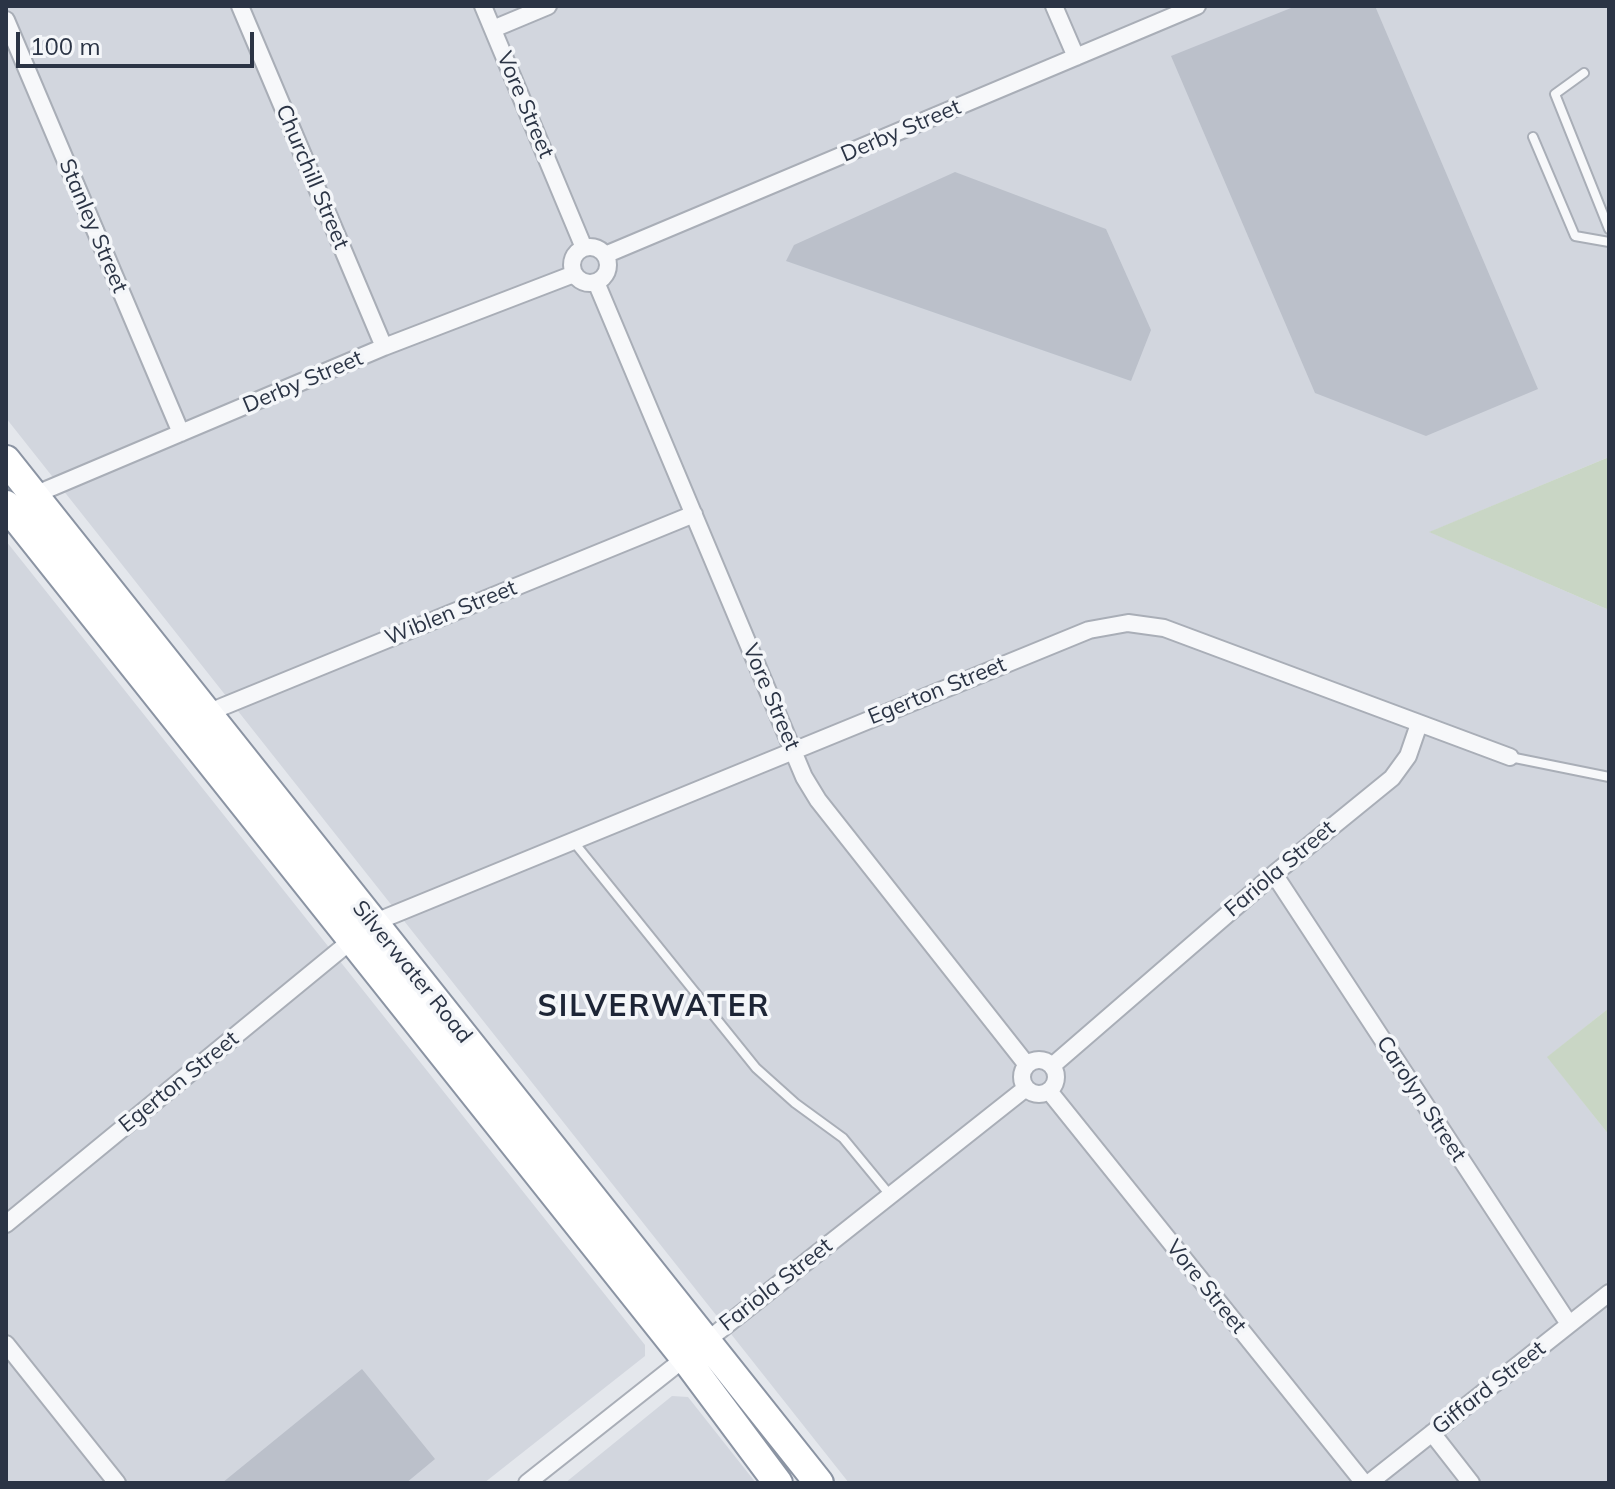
<!DOCTYPE html>
<style>
body{margin:0}
#map{position:relative;width:1615px;height:1489px;overflow:hidden;background:#e4e7ec;font-family:Mulish,sans-serif}
canvas{display:block}
.frame{position:absolute;inset:0;border:8px solid #2b3445;pointer-events:none}
.scale{position:absolute;left:16px;top:32px;width:238px;height:36px;box-sizing:border-box;border:4px solid #2b3445;border-top:0;padding-left:10px;font-size:24px;line-height:28px;white-space:nowrap;color:#2b3445;-webkit-text-stroke:6px #f4f6f9;paint-order:stroke}
</style>
<div id="map">
<canvas width="1615" height="1489"></canvas>
<div class="frame"></div>
<div class="scale">100 m</div>
</div>
<script>
const c = document.querySelector('canvas').getContext('2d');
c.lineJoin = 'round';
function fillPath(path, color) { c.fillStyle = color; c.fill(path, 'evenodd'); }
const shape = rows => new Path2D(rows.map(r => 'M' + r).join(''));
function trace(path, color, width, dash) { c.strokeStyle = color; c.lineWidth = width; c.lineCap = dash ? 'butt' : 'round'; c.setLineDash(dash || []); c.stroke(path); }
function label(font, color, halo, rows, align = 'center') {
  c.font = font + ' Mulish,sans-serif'; c.lineWidth = 7; c.setLineDash([]); c.textBaseline = 'middle'; c.strokeStyle = halo; c.fillStyle = color; for (const [text, x, y, turn = 0] of rows) {
    c.save(); c.translate(x, y); c.rotate((+turn || 0) * Math.PI / 180); c.textAlign = isNaN(turn) ? turn : align; if (halo) c.strokeText(text, 0, 0); c.fillText(text, 0, 0); c.restore();
  }
}
fillPath(shape([
 [6,6,1609,6,1609,457,1430,532,1609,610,1609,1008,1548,1057,1609,1135,1609,1483,849,1483,6,418],
 [6,541,645,1345,645,1356,484,1483,6,1483],
 [672,1396,688,1397,756,1483,565,1483]
]), '#d2d6de');
fillPath(shape([
 [1609,457,1609,610,1429,532],
 [1609,1008,1609,1135,1547,1057]
]), '#c9d6c5');
fillPath(shape([
 [1296,6,1375,6,1538,389,1426,436,1315,393,1171,56],
 [955,172,1106,229,1151,330,1131,381,786,261,794,245],
 [362,1369,435,1459,406,1483,222,1483]
]), '#bbc0ca');
const lane = shape([
 [1584,73,1555,94,1609,229],
 [1533,137,1575,236,1609,242],
 [1510,757,1609,777],
 [573,841,756,1068,795,1103,843,1138,890,1195]
]);
const street = shape([
 [240,6,384,347],
 [483,6,584,248],
 [1054,6,1076,57],
 [6,20,181,433],
 [493,29,548,6],
 '572 265a18 18 0 1 1 36 0a18 18 0 1 1-36 0Z',
 [605,255,1197,6],
 [596,282,804,777,818,800,1027,1065],
 [34,495,384,347,574,274],
 [207,713,694,514],
 [1274,874,1569,1324],
 [373,923,1089,630,1128,623,1164,628,1510,757],
 '1022 1077a17 17 0 1 1 34 0a17 17 0 1 1-34 0Z',
 [1052,1066,1274,874,1392,778,1408,756,1419,724],
 [1049,1091,1364,1483],
 [6,1224,352,940],
 [6,1344,117,1483],
 [1432,1433,1471,1483],
 [527,1483,1026,1088],
 [1369,1483,1609,1293]
]);
const highway = shape([
 [6,460,819,1483],
 [6,505,684,1357,778,1483]
]);
trace(lane, '#a9aeb7', 12);
trace(street, '#a9aeb7', 20);
trace(highway, '#8b94a3', 32);
trace(lane, '#f7f8fa', 8);
trace(street, '#f7f8fa', 16);
trace(highway, '#fff', 28);
label('22px', '#2b3445', '#f4f6f9', [
 ["Vore Street",525,105,67],
 ["Derby Street",901,131,-23],
 ["Churchill Street",312,177,67],
 ["Stanley Street",93,226,67],
 ["Derby Street",303,382,-23],
 ["Wiblen Street",451,613,-22],
 ["Egerton Street",937,691,-22],
 ["Vore Street",771,697,67],
 ["Fariola Street",1280,869,-40],
 ["Silverwater Road",412,972,51],
 ["Egerton Street",179,1082,-39],
 ["Carolyn Street",1421,1099,57],
 ["Fariola Street",776,1285,-38],
 ["Vore Street",1206,1287,51],
 ["Giffard Street",1489,1388,-38]
]);
c.letterSpacing = '2px';
label('bold 30px', '#1d2536', '#f4f6f9', [
 ["SILVERWATER",654,1007]
]);
c.letterSpacing = '0px';
</script>
